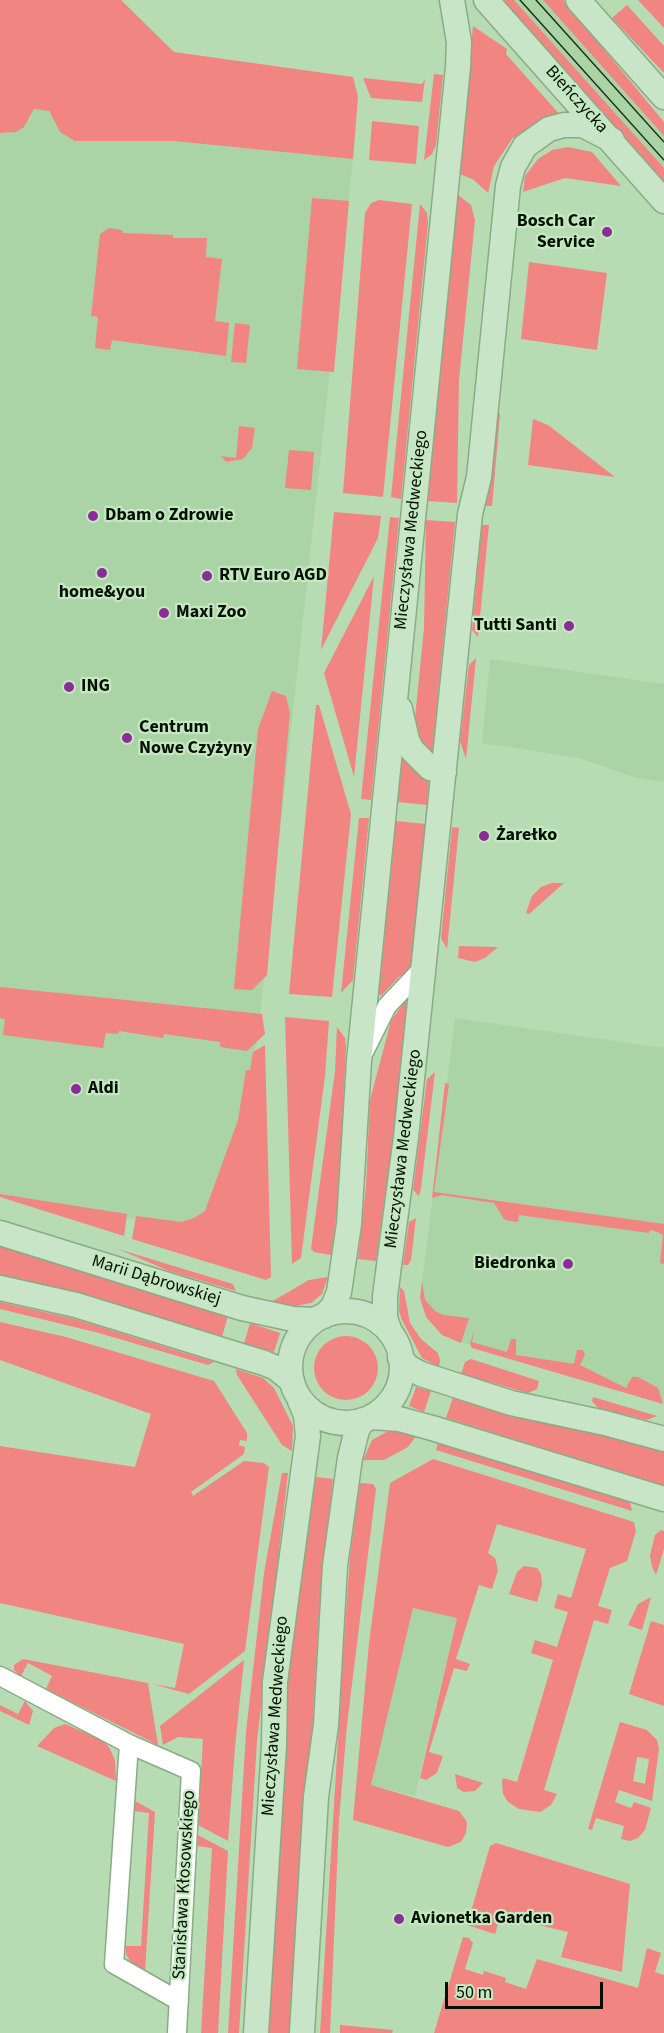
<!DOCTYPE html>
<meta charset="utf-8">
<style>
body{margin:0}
#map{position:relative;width:664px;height:2033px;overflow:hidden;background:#b7dcb4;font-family:"Source Sans 3",sans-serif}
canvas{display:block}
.scale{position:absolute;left:445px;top:1982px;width:158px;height:27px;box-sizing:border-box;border:3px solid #051004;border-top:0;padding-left:8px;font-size:18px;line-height:21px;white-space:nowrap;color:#051004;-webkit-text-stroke:4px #c4e9c0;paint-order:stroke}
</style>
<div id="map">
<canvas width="664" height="2033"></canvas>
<div class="scale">50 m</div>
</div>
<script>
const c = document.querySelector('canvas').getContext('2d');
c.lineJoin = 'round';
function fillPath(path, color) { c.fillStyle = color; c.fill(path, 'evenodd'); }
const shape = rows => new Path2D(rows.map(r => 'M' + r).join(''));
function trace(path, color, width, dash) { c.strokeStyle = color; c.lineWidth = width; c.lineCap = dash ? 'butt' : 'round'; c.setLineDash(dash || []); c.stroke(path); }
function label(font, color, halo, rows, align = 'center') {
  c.font = font + ' "Source Sans 3",sans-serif'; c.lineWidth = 4.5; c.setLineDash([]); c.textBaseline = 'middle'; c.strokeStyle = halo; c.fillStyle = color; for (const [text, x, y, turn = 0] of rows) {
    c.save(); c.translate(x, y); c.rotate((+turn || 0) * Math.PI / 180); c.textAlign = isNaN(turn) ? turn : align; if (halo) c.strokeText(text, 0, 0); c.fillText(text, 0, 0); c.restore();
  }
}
fillPath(shape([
 [514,0,543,0,664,136,664,168],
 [34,109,48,111,56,125,76,141,174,141,353,159,258,1034,243,1119,211,1211,196,1228,15,1201,0,1196,0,133,6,133,30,119],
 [490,659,664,684,664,782,636,778,579,758,482,743],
 [455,1018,664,1048,664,1403,457,1341,438,1331,421,1291],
 [413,1608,457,1617,415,1796,371,1785]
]), '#aad4a6');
fillPath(shape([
 [0,0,121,0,174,52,353,77,358,97,353,159,174,141,75,141,60,132,49,111,34,109,24,127,16,132,0,133],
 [501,0,514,0,664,168,664,181],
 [543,0,563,0,664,122,664,136],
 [638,0,664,0,664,28],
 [627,5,664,46,664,73,612,18],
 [473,26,507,49,506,54,561,116,539,121,512,139,494,166,488,193,474,180,460,174],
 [434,74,443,75,436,145,432,154,424,160],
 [363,78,422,84,425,79,422,102,371,98],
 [372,121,419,126,416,164,369,160],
 [568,147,592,152,621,186,565,178,523,192,525,176,538,159,552,150],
 [458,195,471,205,475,220,459,380,457,503,428,501],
 [312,198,349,201,334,372,297,369],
 [379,200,412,204,383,497,343,493,365,213,371,203],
 [420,204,427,213,428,223,401,499,391,497],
 [109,228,122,230,123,233,173,235,173,238,207,238,206,257,222,259,215,321,229,323,226,356,112,340,110,350,95,348,98,317,91,316,100,234],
 [529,262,607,273,597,350,521,339],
 [235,323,250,325,246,363,231,362],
 [495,395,500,415,492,506,484,506],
 [533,419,548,425,615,477,528,465],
 [239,426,255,428,252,448,243,459,226,462,221,456,236,458],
 [289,450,314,452,311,490,285,488],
 [334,512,381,516,378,538,321,650],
 [390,517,399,518,371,800,361,799],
 [426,520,455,522,432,755,423,748,415,718,424,628],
 [482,525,489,525,478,637,472,630],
 [374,576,354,777,324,673],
 [476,658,466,759,460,741,469,665],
 [272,691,286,696,290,713,267,975,252,990,234,989,258,729],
 [316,705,319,705,351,814,332,997,289,994],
 [402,757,429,780,427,805,398,802],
 [359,818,369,818,353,980,341,993],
 [396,821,426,824,410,970,399,977,381,996,379,994],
 [452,827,459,828,447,949,441,938],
 [552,883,564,883,529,914,526,913,532,896,541,887],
 [459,946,498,947,485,958,475,962,458,958],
 [0,987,262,1014,265,1034,247,1051,220,1047,220,1042,164,1034,163,1038,119,1031,118,1034,106,1033,103,1048,3,1035,5,1019,0,1018],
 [407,998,394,1128,376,1261,358,1259,366,1186,370,1100,391,1021],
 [285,1017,329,1021,325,1076,301,1258,292,1264],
 [337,1027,345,1038,346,1047,338,1203,331,1255,314,1252,311,1249,335,1071],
 [265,1045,271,1277,266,1280,132,1239,136,1216,181,1222,194,1218,205,1211,238,1120,246,1070,250,1070,253,1052],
 [435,1072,421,1188,419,1196,413,1190,427,1079],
 [445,1083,449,1084,434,1192,664,1224,664,1264,660,1263,663,1235,655,1231,650,1230,649,1233,519,1215,518,1222,509,1221,504,1219,494,1203,442,1195,432,1198],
 [0,1194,127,1214,124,1236,0,1197],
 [416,1218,411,1260,408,1265,403,1265,409,1222],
 [0,1245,228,1316,222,1337,97,1298,0,1276],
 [118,1249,233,1284,236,1291,169,1271],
 [328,1277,322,1294,311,1303,290,1307,271,1302,309,1280],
 [422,1281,425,1300,435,1311,443,1315,469,1318,461,1343,442,1335,426,1317,420,1298],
 [400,1287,404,1291,410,1323,421,1339,438,1353,440,1360,439,1367,422,1358,402,1320,399,1311],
 [0,1302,75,1319,214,1362,208,1365,99,1333,0,1309],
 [0,1322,66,1337,214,1381,247,1433,247,1441,240,1440,239,1445,245,1447,244,1454,191,1492,193,1496,244,1461,264,1463,269,1467,245,1651,189,1694,152,1684,175,1688,184,1644,0,1603,0,1446,135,1467,151,1414,0,1360],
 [250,1323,280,1333,274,1352,244,1344],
 [475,1329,472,1342,507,1352,511,1339,516,1339,516,1355,574,1364,577,1350,583,1350,585,1355,580,1365,626,1388,632,1377,638,1377,658,1388,663,1404,472,1348,470,1343],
 '314 1368a32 32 0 1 1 64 0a32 32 0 1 1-64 0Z',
 [471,1359,539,1381,537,1389,528,1393,461,1374,465,1362],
 [236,1369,263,1378,274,1388,293,1426,292,1451,282,1445,237,1375],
 [416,1387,431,1391,424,1412,409,1406],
 [453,1397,514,1417,621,1439,664,1452,664,1486,446,1418],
 [593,1397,657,1416,647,1420,598,1408,592,1401],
 [388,1431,402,1431,417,1435,408,1447,384,1460,363,1460,372,1440],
 [438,1443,630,1502,632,1511,436,1450],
 [433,1459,634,1522,636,1531,627,1561,610,1568,598,1606,612,1610,608,1624,594,1620,544,1790,557,1794,551,1805,540,1812,519,1809,508,1802,503,1794,502,1782,503,1778,517,1782,553,1660,531,1653,535,1640,557,1647,568,1612,554,1608,558,1594,571,1598,586,1549,497,1524,488,1553,495,1558,498,1570,492,1589,479,1585,456,1659,470,1664,467,1671,454,1668,429,1752,443,1756,437,1773,426,1780,420,1778,457,1618,413,1608,371,1785,459,1811,467,1822,466,1833,461,1842,448,1847,353,1820,369,1643,390,1483],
 [282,1473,288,1473,257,1741,239,2033,228,2033,246,1732,264,1573],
 [316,1477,333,1479,319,1613,295,2033,263,2033,284,1704],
 [360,1483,373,1484,376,1489,347,1725,339,1820,330,2033,320,2033,344,1642,350,1556],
 [661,1530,664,1531,664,1549,656,1575,652,1567,650,1555,655,1535],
 [524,1566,537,1568,541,1574,542,1585,537,1602,509,1594,517,1572],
 [651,1597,642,1630,628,1625,638,1604],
 [651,1621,664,1625,664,1706,629,1694],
 [23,1659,148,1683,158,1745,46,1689,52,1676,28,1663,21,1676,18,1674,14,1670,14,1665],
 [244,1660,235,1747,228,1841,198,1825,203,1739,178,1737,163,1745,160,1726],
 [25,1701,33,1711,29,1725,0,1711,0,1705,18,1714],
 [620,1722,647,1730,657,1740,659,1749,652,1801,619,1790,615,1802,631,1808,634,1802,651,1808,645,1830,638,1838,630,1841,621,1839,624,1826,596,1818,592,1830,588,1829],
 [637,1757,649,1759,645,1784,633,1781],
 [65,1724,102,1740,109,1747,115,1760,116,1781,37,1746,54,1728],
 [455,1774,483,1783,475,1791,464,1792,457,1788],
 [135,1801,155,1812,145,1971,131,1963,126,1954,126,1946,141,1946,149,1813,134,1811],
 [198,1835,228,1851,218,2033,201,2033,212,1848,197,1846],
 [496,1843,630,1884,622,1972,561,1957,568,1932,518,1920,519,1916,502,1912,495,1934,467,1925,490,1846],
 [463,1937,469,1938,473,1943,465,1969,483,1975,484,1971,506,1978,505,1982,526,1989,537,1959,638,1988,647,1948,661,1953,655,1972,664,1975,664,2033,434,2033],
 [340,2025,393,2030,392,2033,340,2033]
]), '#f08581');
const street = shape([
 [364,1052,387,1006,425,966],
 [0,1676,129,1744,191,1771,177,2033],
 [129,1744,114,1964,179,2001]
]);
const secondary = shape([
 [486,0,664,201],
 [578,0,664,97],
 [400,709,407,740,412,750,430,768,444,772],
 [0,1233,242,1308,293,1319,315,1320],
 [0,1288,76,1305,264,1363,276,1368,292,1381],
 '290 1367a56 56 0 1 1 112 0a56 56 0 1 1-112 0Z',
 [324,1316,333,1307,339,1292,349,1224,359,1061,458,67,459,42,452,0],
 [390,1332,385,1318,385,1296,406,1137,470,514,479,477,508,186,513,167,525,146,549,129,564,125,583,125,612,140],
 [400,1358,408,1367,421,1374,511,1403,605,1423,664,1439],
 [372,1417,399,1419,432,1428,664,1499],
 [256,2033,274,1745,275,1682,308,1436,306,1415,300,1401],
 [302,2033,316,1797,326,1725,335,1566,350,1458,357,1430,363,1420]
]);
trace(street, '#89ac85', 21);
trace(secondary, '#89ac85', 27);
trace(street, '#fff', 18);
trace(secondary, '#c8e5c7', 24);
trace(shape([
 [520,0,664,160],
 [536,0,664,142]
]), '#202e1e', 1.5);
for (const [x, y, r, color] of [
 [607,232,6,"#8a2d97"],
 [93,516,6,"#8a2d97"],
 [102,573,6,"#8a2d97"],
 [207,576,6,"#8a2d97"],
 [164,613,6,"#8a2d97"],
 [569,626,6,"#8a2d97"],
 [69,687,6,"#8a2d97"],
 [127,738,6,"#8a2d97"],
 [484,836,6,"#8a2d97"],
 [76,1089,6,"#8a2d97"],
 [568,1264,6,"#8a2d97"],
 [399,1919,6,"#8a2d97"]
]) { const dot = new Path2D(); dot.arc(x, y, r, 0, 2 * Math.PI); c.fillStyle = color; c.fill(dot); trace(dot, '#c4e9c0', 2); }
label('18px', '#051004', '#c4e9c0', [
 ["Bieńczycka",576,100,48],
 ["Mieczysława Medweckiego",412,530,-84],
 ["Mieczysława Medweckiego",404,1149,-83],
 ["Marii Dąbrowskiej",156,1281,17],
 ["Mieczysława Medweckiego",276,1716,-86],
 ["Stanisława Kłosowskiego",185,1885,-87]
]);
label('bold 18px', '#051004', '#c4e9c0', [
 ["Bosch Car",595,222,"right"],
 ["Service",595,243,"right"],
 ["Dbam o Zdrowie",105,516],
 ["RTV Euro AGD",219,576],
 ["home&you",102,593,"center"],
 ["Maxi Zoo",176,613],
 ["Tutti Santi",557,626,"right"],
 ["ING",81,687],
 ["Centrum",139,728],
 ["Nowe Czyżyny",139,749],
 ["Żarełko",496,836],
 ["Aldi",88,1089],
 ["Biedronka",556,1264,"right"],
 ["Avionetka Garden",411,1919]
], 'left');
</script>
